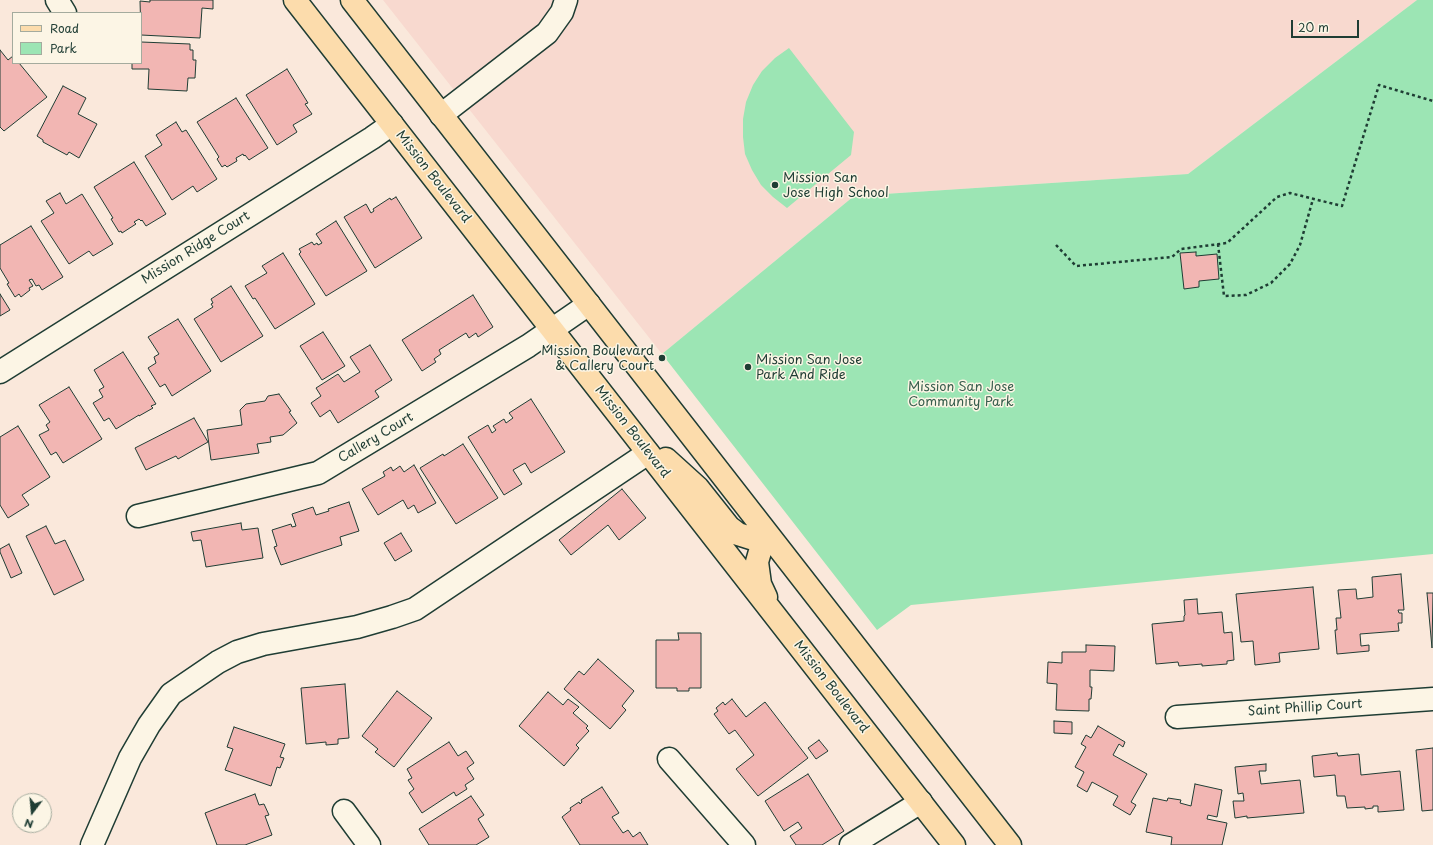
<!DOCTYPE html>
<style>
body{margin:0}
#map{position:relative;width:1433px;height:845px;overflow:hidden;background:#fae8db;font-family:"Playpen Sans",sans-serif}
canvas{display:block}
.legend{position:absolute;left:12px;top:12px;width:130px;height:52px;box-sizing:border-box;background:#fcf5e5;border:1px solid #a4ab9e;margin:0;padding:5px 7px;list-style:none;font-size:12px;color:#1f3d34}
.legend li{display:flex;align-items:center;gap:8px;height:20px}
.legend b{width:20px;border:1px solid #a4ab9e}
.north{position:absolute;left:12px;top:793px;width:40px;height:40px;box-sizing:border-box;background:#fcf5e5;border:1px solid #a4ab9e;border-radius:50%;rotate:196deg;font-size:11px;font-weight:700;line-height:16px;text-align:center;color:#1f3d34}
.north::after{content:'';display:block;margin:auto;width:14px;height:18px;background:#1f3d34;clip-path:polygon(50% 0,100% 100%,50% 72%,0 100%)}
.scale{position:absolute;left:1291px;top:20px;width:68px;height:18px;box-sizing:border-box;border:2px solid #1f3d34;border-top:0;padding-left:5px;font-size:12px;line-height:14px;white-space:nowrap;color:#1f3d34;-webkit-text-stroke:3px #fcf5e5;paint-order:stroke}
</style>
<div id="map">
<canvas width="1433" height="845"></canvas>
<ul class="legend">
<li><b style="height:5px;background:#fcdcac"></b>Road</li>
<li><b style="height:11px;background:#9ce5b4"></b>Park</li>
</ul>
<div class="north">N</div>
<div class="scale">20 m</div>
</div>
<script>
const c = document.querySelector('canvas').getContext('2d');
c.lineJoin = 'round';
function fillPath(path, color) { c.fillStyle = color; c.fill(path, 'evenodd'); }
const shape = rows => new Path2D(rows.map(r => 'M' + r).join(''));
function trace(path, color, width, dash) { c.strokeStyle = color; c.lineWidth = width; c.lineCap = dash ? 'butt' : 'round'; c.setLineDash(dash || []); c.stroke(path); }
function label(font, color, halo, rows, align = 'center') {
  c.font = font + ' "Playpen Sans",sans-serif'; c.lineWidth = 3; c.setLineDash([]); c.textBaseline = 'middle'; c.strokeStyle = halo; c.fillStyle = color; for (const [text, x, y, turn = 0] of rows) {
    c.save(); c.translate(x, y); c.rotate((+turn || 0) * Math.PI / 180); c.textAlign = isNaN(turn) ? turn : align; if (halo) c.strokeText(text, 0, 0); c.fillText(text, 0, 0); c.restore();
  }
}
fillPath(shape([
 [383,0,1417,0,1188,174,854,196,662,354]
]), '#f8d9cf');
fillPath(shape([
 [1417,0,1433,0,1433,554,911,605,877,630,662,354,854,196,1188,174],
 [789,48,854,132,851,155,787,208,773,197,761,185,752,170,745,154,743,137,743,119,746,102,753,85,762,71,775,58]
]), '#9ce5b4');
const building = shape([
 [150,0,213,0,213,9,202,8,200,38,141,35,140,1,150,2,150,0],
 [141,42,190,44,190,50,193,50,193,60,196,60,195,78,188,78,187,91,148,89,149,69,132,69,132,63,141,63,141,42],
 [0,50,8,60,13,56,13,63,19,63,47,97,4,131,0,127,0,50],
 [287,69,308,103,305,104,312,114,293,125,297,132,277,145,246,95,287,69],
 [63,86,86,98,78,114,97,124,79,158,69,152,67,155,43,142,43,140,37,136,63,86],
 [236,98,268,148,249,160,245,155,244,156,243,154,236,158,237,161,227,167,225,165,222,167,217,159,219,157,197,122,236,98],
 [176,122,182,132,186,130,217,179,197,192,193,186,172,200,145,156,162,145,156,135,176,122],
 [134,162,166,214,146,226,142,220,141,221,139,219,134,222,136,224,122,233,121,231,119,232,111,219,113,218,94,187,134,162],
 [60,193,66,204,82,194,113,244,93,256,89,251,69,264,41,221,54,213,46,201,60,193],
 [396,197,422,238,375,268,344,217,366,204,371,213,374,211,373,209,390,198,391,200,396,197],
 [336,221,367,271,326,296,299,254,301,252,299,249,312,242,314,245,317,243,318,245,322,243,316,234,336,221],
 [31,226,63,277,42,290,39,285,36,286,32,279,29,280,33,286,29,288,30,290,21,297,19,294,15,297,7,284,9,283,0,268,0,245,31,226],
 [1196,252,1196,256,1217,254,1219,279,1199,281,1199,287,1184,289,1180,253,1196,252],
 [283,253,315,304,275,329,255,298,253,299,245,286,267,273,262,266,283,253],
 [231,286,263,336,221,362,194,319,213,307,211,304,213,303,211,299,231,286],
 [0,294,10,310,0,316,0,294],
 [473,295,493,327,478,337,476,333,469,338,466,333,439,350,441,354,434,359,436,362,422,371,402,340,473,295],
 [178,319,211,371,172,396,165,384,160,387,148,368,156,363,154,357,159,354,148,337,178,319],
 [323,332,345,366,322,380,300,346,323,332],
 [370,345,392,380,375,391,379,397,338,423,330,410,320,417,311,403,321,396,316,388,338,374,344,382,360,372,350,357,370,345],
 [123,352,156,404,151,406,153,408,139,416,139,415,116,429,109,418,104,421,93,403,103,397,99,390,104,387,94,370,123,352],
 [69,387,102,439,63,463,56,452,51,455,39,435,49,430,46,425,50,422,39,405,69,387],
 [279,394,291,411,289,412,297,423,283,435,270,437,271,442,257,444,259,453,211,460,207,430,242,425,240,410,246,404,265,401,268,396,279,394],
 [531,399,565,452,531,473,525,463,513,470,522,484,504,495,468,437,488,425,492,433,496,430,493,426,504,419,506,423,513,418,509,413,531,399],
 [194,418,208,442,178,459,176,456,146,470,135,448,194,418],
 [18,426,50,477,22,495,29,505,8,518,0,505,0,437,18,426],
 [463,444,498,498,456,524,420,468,443,454,444,456,463,444],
 [414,465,436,503,418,513,414,505,408,509,403,500,378,515,362,489,385,476,383,472,391,467,393,471,400,466,404,472,414,465],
 [622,489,646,518,619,540,608,525,571,555,559,540,622,489],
 [349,502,359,531,340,537,342,545,281,565,274,547,277,546,272,530,291,524,292,527,296,526,292,514,313,507,316,515,329,511,328,509,349,502],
 [241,523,242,530,258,528,263,558,206,567,201,540,193,541,191,532,241,523],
 [46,526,55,544,65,540,84,580,54,595,26,536,46,526],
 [401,533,412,551,395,561,384,543,401,533],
 [9,544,22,573,11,578,0,552,0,549,9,544],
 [1401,574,1404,610,1398,610,1399,613,1402,613,1402,623,1398,623,1399,631,1360,634,1361,646,1369,645,1369,651,1337,654,1335,630,1337,630,1336,618,1341,618,1338,590,1356,589,1357,599,1373,597,1372,577,1401,574],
 [1313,587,1319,649,1279,653,1280,662,1255,665,1253,641,1241,642,1236,594,1313,587],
 [1427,593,1433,593,1432,648,1427,593],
 [1197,599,1198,614,1222,612,1224,633,1232,632,1234,660,1227,661,1227,664,1202,666,1202,664,1179,666,1178,662,1156,664,1152,624,1184,621,1184,616,1185,615,1184,600,1197,599],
 [678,633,701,633,701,688,689,688,689,691,677,691,677,688,656,688,656,640,679,640,678,633],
 [1086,645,1115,646,1114,671,1090,670,1090,687,1092,687,1091,699,1089,699,1089,711,1056,710,1057,684,1047,683,1048,662,1062,663,1062,652,1086,652,1086,645],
 [598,659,634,691,622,706,626,710,610,729,564,689,579,671,584,675,598,659],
 [345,684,349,738,338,739,338,744,326,745,326,742,306,744,301,688,345,684],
 [397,691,432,718,394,767,375,752,378,749,362,736,397,691],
 [548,692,563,705,568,699,579,707,573,713,588,726,586,728,589,731,576,745,579,748,564,766,519,726,548,692],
 [732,699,746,717,765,702,808,758,758,796,736,769,754,755,735,730,729,734,714,714,718,711,716,708,723,702,725,705,732,699],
 [1054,721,1072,722,1072,734,1054,733,1054,721],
 [1098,726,1125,742,1123,747,1119,744,1113,755,1147,774,1131,802,1136,805,1130,815,1113,805,1118,796,1092,782,1087,792,1077,786,1084,772,1075,767,1086,747,1081,744,1086,735,1091,738,1098,726],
 [234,727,285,744,280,757,284,758,280,768,277,767,271,786,225,770,233,749,227,747,234,727],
 [819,740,828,751,816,759,808,748,819,740],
 [449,742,458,756,466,751,474,763,467,768,474,779,465,785,467,789,456,796,454,792,422,813,409,793,414,789,408,780,412,778,407,769,449,742],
 [1433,748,1433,810,1422,811,1416,750,1433,748],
 [1337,753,1338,756,1359,754,1361,775,1400,771,1404,810,1378,812,1378,806,1373,806,1373,808,1365,809,1365,807,1347,808,1345,796,1337,796,1335,775,1314,777,1312,756,1337,753],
 [1266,764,1266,771,1259,771,1261,784,1300,780,1304,813,1247,818,1247,816,1235,818,1233,801,1244,801,1243,793,1238,794,1235,767,1266,764],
 [808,774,844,831,822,845,796,845,790,836,802,828,798,822,784,831,765,801,808,774],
 [1195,784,1222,790,1217,817,1208,815,1207,819,1227,823,1222,845,1171,845,1172,837,1146,832,1153,798,1167,801,1168,798,1181,800,1180,803,1191,806,1195,784],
 [602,787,619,813,612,817,623,833,628,830,633,837,640,832,648,845,580,845,562,817,571,810,570,808,579,802,580,804,582,802,581,800,602,787],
 [255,794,259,805,264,804,269,815,265,816,272,835,245,845,217,845,205,813,255,794],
 [471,796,484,815,478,819,489,837,476,845,429,845,419,829,471,796]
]);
fillPath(building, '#f2b6b3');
trace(building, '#1f3d34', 1);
const minor = shape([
 [57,0,65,13],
 [441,115,547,33,562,12,566,0],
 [0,372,372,138,392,124],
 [138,516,318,473,528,346,589,304],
 [1177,717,1433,699],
 [669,759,744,845],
 [344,811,369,845],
 [92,845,130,758,149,725,171,694,218,662,237,652,263,644,357,627,392,617,415,609,648,453],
 [851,845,921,802]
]);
const major = shape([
 [295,0,954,845],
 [352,0,1010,845],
 [666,459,698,488,729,527,738,534,757,540,771,539],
 [766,597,760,584,757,562,761,548,771,539]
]);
trace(minor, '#1f3d34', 25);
trace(major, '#1f3d34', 25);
trace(shape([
 [1218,244,1224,296,1246,295,1271,283,1290,264,1300,245,1313,199],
 [1056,245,1076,266,1172,257,1181,249,1227,243,1277,197,1290,193,1342,206,1379,85,1433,101]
]), '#1f3d34', 2.5, [3, 3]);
trace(minor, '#fcf5e5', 22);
trace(major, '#fcdcac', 22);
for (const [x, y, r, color] of [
 [775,185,4,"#1f3d34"],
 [662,358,4,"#1f3d34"],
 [748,367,4,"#1f3d34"]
]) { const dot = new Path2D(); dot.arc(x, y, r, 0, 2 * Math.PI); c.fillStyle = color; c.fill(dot); trace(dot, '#fcf5e5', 1.5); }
label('13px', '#1f3d34', '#fcf5e5', [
 ["Mission Boulevard",433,177,52],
 ["Mission Ridge Court",196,248,-32],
 ["Mission Boulevard",632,432,52],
 ["Callery Court",376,438,-31],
 ["Mission Boulevard",831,687,52],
 ["Saint Phillip Court",1305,708,-4]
]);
label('13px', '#1f3d34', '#fcf5e5', [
 ["Mission San",783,178],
 ["Jose High School",783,193],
 ["Mission Boulevard",654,351,"right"],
 ["& Callery Court",654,366,"right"],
 ["Mission San Jose",756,360],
 ["Park And Ride",756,375]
], 'left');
label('13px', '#385f4e', '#fcf5e5', [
 ["Mission San Jose",961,387],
 ["Community Park",961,402]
]);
</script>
